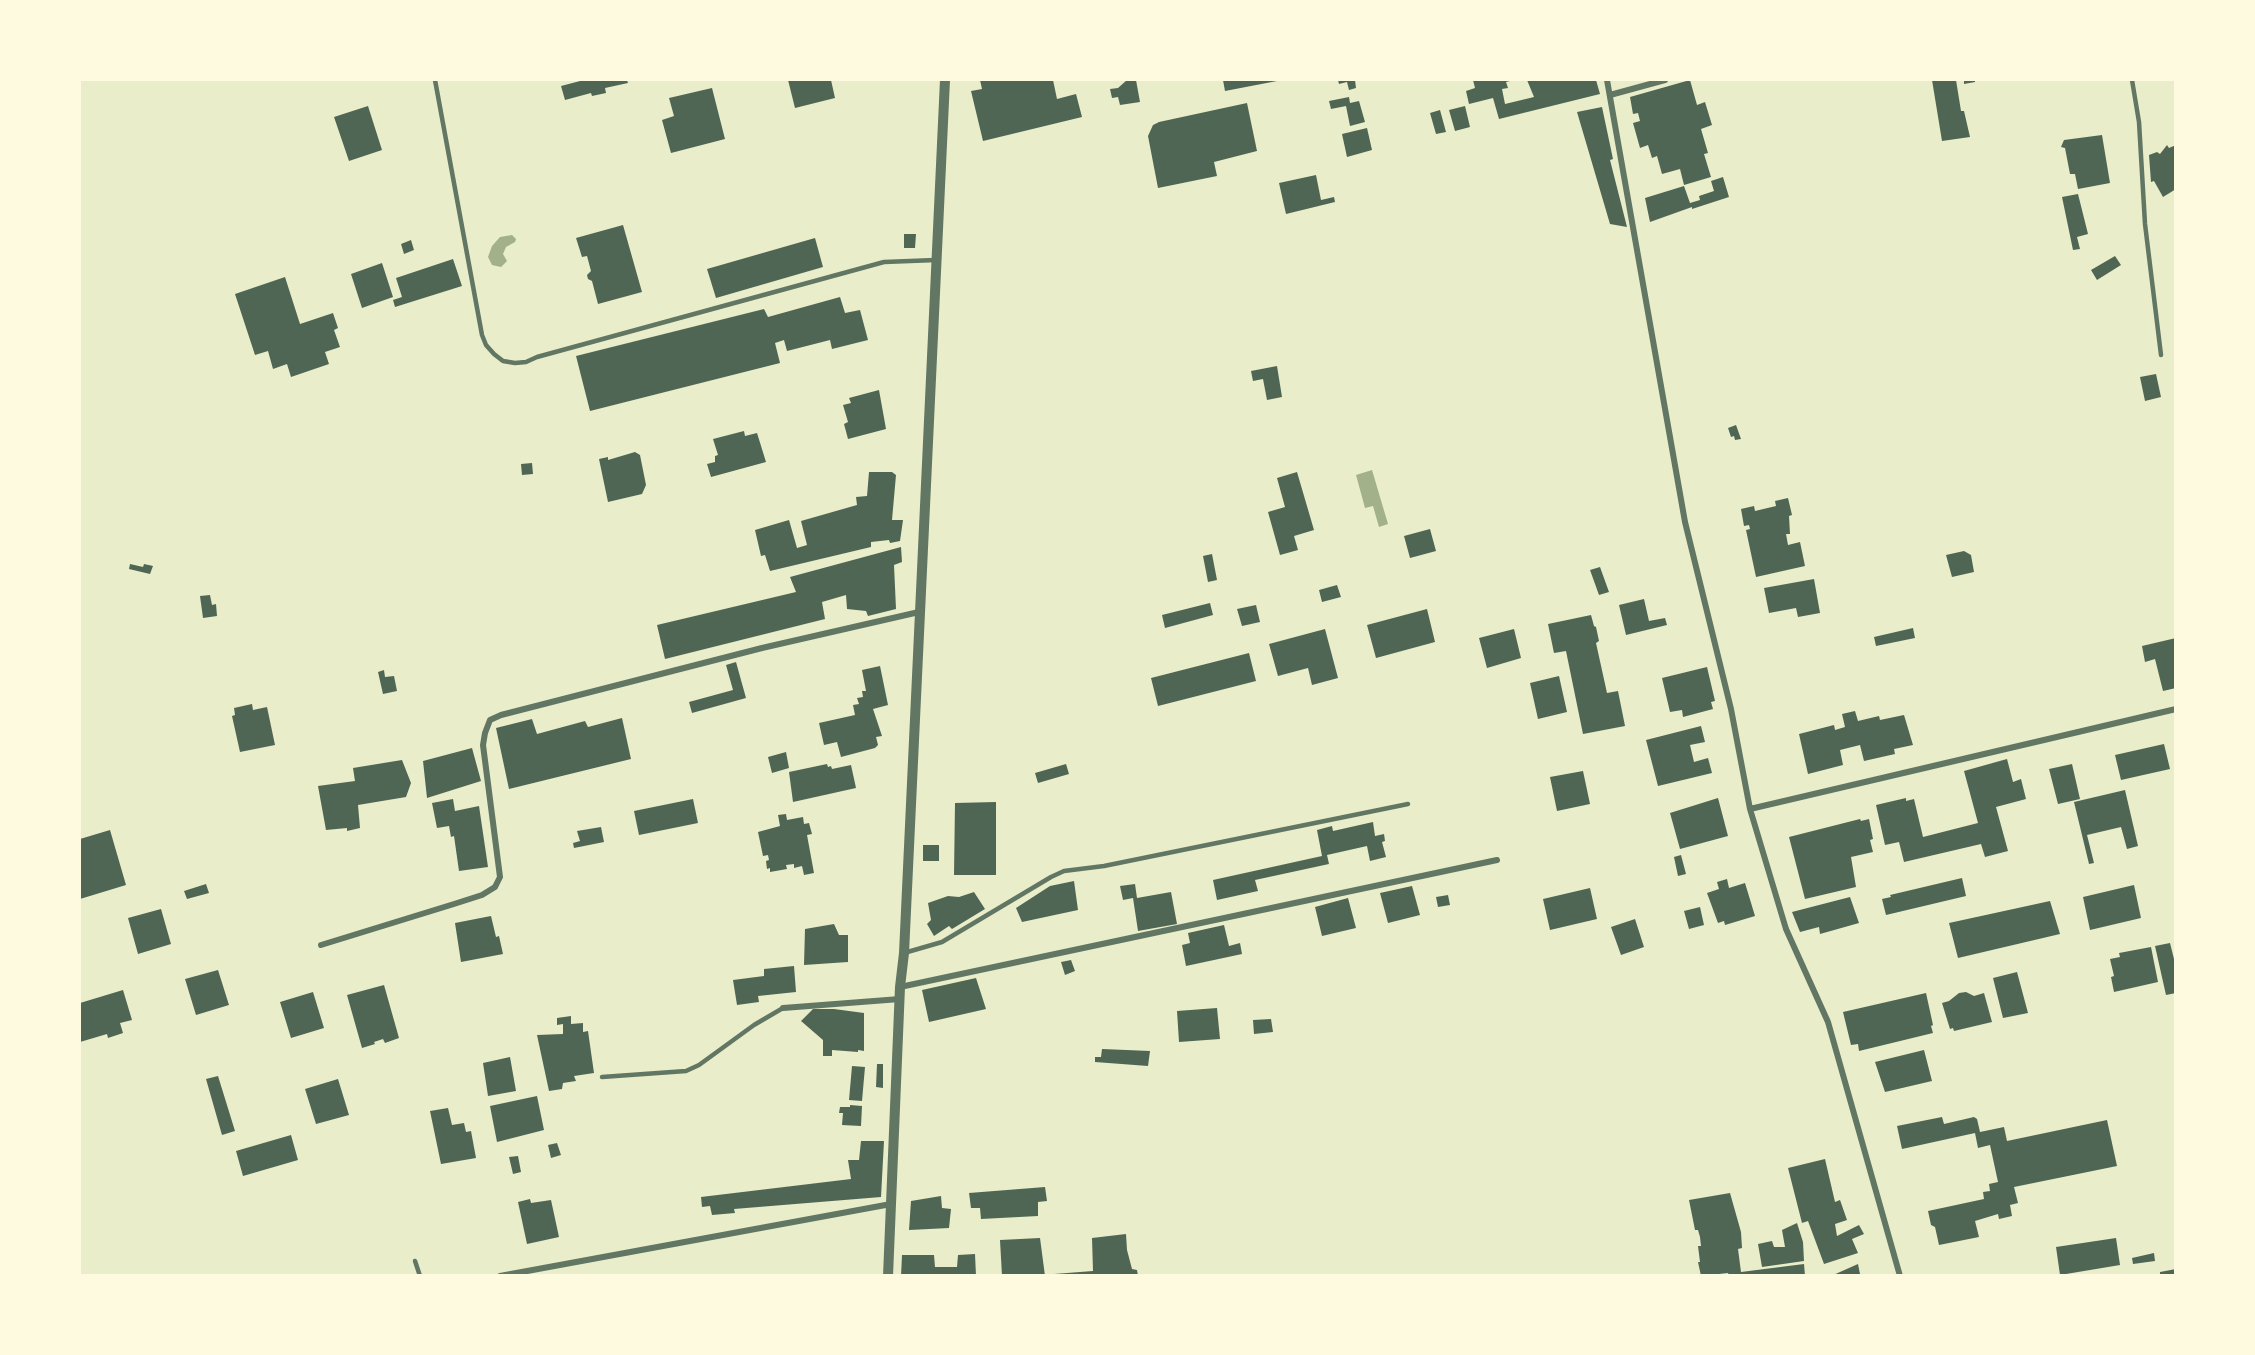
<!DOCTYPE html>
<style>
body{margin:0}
#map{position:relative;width:2255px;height:1355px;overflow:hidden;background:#e9edc9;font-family:"Noto Serif",serif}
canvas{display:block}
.frame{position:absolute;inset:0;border:81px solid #fefae0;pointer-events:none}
</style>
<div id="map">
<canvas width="2255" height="1355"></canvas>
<div class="frame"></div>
</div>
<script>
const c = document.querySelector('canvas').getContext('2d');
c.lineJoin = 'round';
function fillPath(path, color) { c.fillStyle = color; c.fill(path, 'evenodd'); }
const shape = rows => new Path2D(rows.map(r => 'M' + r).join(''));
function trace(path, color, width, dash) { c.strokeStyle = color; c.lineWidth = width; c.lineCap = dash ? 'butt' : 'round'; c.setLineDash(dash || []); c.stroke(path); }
fillPath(shape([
 [512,235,516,239,515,242,506,247,503,254,507,261,501,267,492,265,488,257,492,246,500,237],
 [1372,470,1388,524,1379,527,1373,506,1365,508,1356,475]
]), '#a3b18a');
fillPath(shape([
 [584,80,627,80,628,83,605,88,606,93,592,96,591,93,565,100,561,86],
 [788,80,831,80,835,98,795,108],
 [980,80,1053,80,1057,99,1076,94,1082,117,983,141,971,91,982,89],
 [1127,80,1136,80,1140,102,1120,105,1118,97,1112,98,1110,89,1118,88],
 [1223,80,1277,80,1277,81,1225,91],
 [1338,80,1355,80,1356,88,1349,90,1347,82,1339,84],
 [1473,80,1514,80,1506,82,1508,88,1502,89,1505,104,1534,97,1527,80,1596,80,1600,94,1499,119,1493,98,1469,104,1466,91,1475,88],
 [1690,80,1697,105,1705,102,1712,125,1701,129,1708,153,1704,154,1711,177,1684,185,1680,169,1662,174,1657,156,1652,158,1648,145,1640,148,1633,123,1640,121,1638,113,1633,114,1630,97],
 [1932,80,1956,80,1961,111,1964,111,1970,137,1942,141],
 [1964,80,1975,80,1975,82,1964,84],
 [712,88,725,139,671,153,662,120,674,116,669,98],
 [1349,97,1350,103,1359,101,1365,122,1350,126,1346,106,1331,109,1329,101],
 [1247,103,1257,151,1214,162,1217,176,1158,188,1148,136,1153,125,1159,122],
 [368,106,382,150,349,161,334,117],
 [1465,106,1470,127,1455,131,1449,110],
 [1602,107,1613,159,1610,160,1627,227,1610,224,1577,112],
 [1440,110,1446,132,1436,134,1430,113],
 [1367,128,1372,150,1347,157,1342,134],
 [2102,135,2110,183,2078,189,2075,174,2070,174,2065,148,2061,147,2064,140],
 [2167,145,2169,148,2176,145,2176,189,2163,197,2154,181,2151,182,2149,155,2157,152,2160,154],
 [1316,175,1321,200,1334,197,1335,202,1286,214,1279,183],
 [1723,177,1729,197,1692,209,1692,207,1650,222,1645,198,1684,186,1690,203,1700,200,1699,196,1714,191,1711,181],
 [2078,194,2088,234,2077,237,2080,249,2073,250,2062,197],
 [623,225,642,292,598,304,592,281,588,279,587,275,591,271,587,256,582,257,576,238],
 [904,234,916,234,915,248,904,248],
 [815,238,823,267,716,298,707,269],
 [411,240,414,250,404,254,401,244],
 [2115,256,2121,265,2097,280,2091,270],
 [453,259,462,286,395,307,393,300,402,297,396,278],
 [382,263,393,297,362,308,351,274],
 [285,277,300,324,333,313,338,328,334,330,340,347,325,352,329,364,291,377,287,364,273,369,268,351,255,355,235,294],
 [840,297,845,313,860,310,868,340,832,349,830,340,787,351,784,340,775,343,780,363,590,411,576,356,764,309,768,317],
 [1277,366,1282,397,1267,400,1263,379,1253,381,1251,371],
 [2156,374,2161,397,2145,401,2140,377],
 [879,390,886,429,848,439,844,424,848,422,843,405,851,403,849,398],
 [1736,425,1741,439,1735,440,1734,436,1731,437,1728,428],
 [744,431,745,436,757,433,766,462,711,477,707,464,715,462,715,456,718,455,713,439],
 [635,452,640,455,646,485,642,494,608,502,599,459,608,457,608,460],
 [532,463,533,474,522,475,521,464],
 [869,472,892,472,896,475,892,520,903,520,900,541,890,543,889,540,871,542,871,547,770,571,765,555,761,556,755,530,789,520,797,548,807,545,801,521,857,505,856,497,867,496],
 [1297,472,1314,530,1294,536,1298,550,1280,555,1268,512,1285,507,1277,478],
 [1788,498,1792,515,1789,516,1790,534,1786,534,1788,545,1800,542,1805,566,1756,577,1746,530,1750,529,1749,525,1744,526,1741,509,1754,506,1755,511,1776,506,1775,501],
 [1430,529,1436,551,1410,558,1404,536],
 [901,547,902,562,894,565,896,609,868,616,866,611,847,609,846,595,822,602,825,619,665,659,657,625,796,592,790,577],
 [1964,551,1971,555,1974,572,1952,577,1946,555],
 [1212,554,1217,580,1208,582,1203,556],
 [130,564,143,567,144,564,153,566,150,574,129,569],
 [1600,567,1609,592,1599,595,1590,570],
 [1814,579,1820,613,1798,617,1796,608,1769,613,1764,588],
 [1337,585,1341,597,1322,602,1319,590],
 [210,595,212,605,216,604,217,616,203,618,200,596],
 [1644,599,1649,621,1665,618,1667,625,1626,635,1619,605],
 [1210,603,1213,615,1165,628,1162,615],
 [1256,605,1260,622,1242,626,1237,609],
 [1427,609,1435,642,1376,658,1367,625],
 [1591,615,1594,626,1596,627,1599,641,1596,643,1607,693,1618,691,1625,726,1583,734,1566,651,1554,653,1548,624],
 [1913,628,1915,638,1876,646,1874,637],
 [1325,629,1338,678,1312,685,1308,668,1278,676,1269,644],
 [1514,629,1521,658,1487,668,1479,638],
 [2176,638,2176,688,2163,691,2155,659,2145,662,2142,646],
 [1249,653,1256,681,1158,706,1151,678],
 [736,662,746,698,692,713,689,702,733,690,726,665],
 [880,666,888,705,873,709,882,736,876,737,878,745,875,748,841,757,837,742,824,745,819,723,855,715,853,705,859,704,857,698,863,697,862,691,866,691,862,670],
 [1707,667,1715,701,1711,702,1713,709,1683,717,1682,710,1670,712,1662,678],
 [384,670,385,677,394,676,397,691,383,694,378,672],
 [1559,676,1567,712,1538,719,1530,683],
 [252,704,253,710,267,707,275,745,240,752,232,716,235,715,234,708],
 [1855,711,1858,721,1879,716,1880,720,1904,715,1913,745,1894,749,1895,754,1864,761,1860,745,1840,750,1843,765,1808,774,1799,734,1834,725,1835,730,1845,727,1842,714],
 [622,718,631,759,509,789,496,728,532,719,537,734,585,721,588,727],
 [1701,726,1705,742,1690,745,1694,762,1708,758,1712,773,1658,786,1646,740],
 [2164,744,2170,769,2121,780,2115,755],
 [472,748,481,781,427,798,423,761],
 [786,752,789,768,772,773,768,757],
 [2007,759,2013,782,2021,779,2026,799,1996,807,2008,851,1985,857,1981,844,1904,862,1899,842,1885,845,1876,805,1906,798,1906,801,1914,799,1923,837,1978,823,1964,771],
 [402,760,411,783,406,797,358,805,360,828,347,831,347,828,326,830,318,786,355,781,353,768],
 [827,764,828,767,831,766,832,769,851,765,856,788,793,802,789,772],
 [1066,764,1069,774,1038,783,1035,773],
 [2072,764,2080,799,2058,804,2049,769],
 [1583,771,1590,804,1557,811,1550,777],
 [2125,790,2138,846,2127,849,2121,827,2087,835,2094,863,2089,864,2074,802],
 [1718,798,1728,836,1680,849,1670,813],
 [453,799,455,811,479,806,488,867,459,871,454,836,451,837,449,826,437,828,432,803],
 [693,799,698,823,639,835,634,811],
 [996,802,996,875,954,875,955,803],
 [786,814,787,820,803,817,804,824,809,823,812,834,807,835,814,873,804,875,802,866,794,868,794,864,786,865,787,869,770,872,770,868,767,869,766,861,769,860,768,855,763,856,758,832,780,826,778,815],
 [1860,819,1861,821,1869,819,1873,839,1870,840,1873,852,1851,857,1856,887,1805,899,1789,837],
 [1373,822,1375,836,1384,834,1385,841,1382,842,1386,857,1370,861,1367,846,1327,855,1329,864,1255,880,1258,891,1217,900,1213,880,1322,856,1317,830,1332,826,1333,831],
 [601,827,604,842,574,848,573,843,580,841,577,831],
 [110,830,126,885,80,899,80,839],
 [923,845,939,845,939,861,923,861],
 [1681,855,1686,874,1678,876,1674,857],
 [1962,878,1966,896,1886,915,1882,899,1891,897,1890,895],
 [1727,879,1729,888,1745,883,1755,916,1725,925,1724,921,1718,923,1707,893,1719,889,1717,882],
 [1074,881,1078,910,1022,922,1016,908,1050,886],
 [206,884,209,893,187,899,184,891],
 [1135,884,1137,898,1171,892,1177,924,1138,931,1133,898,1123,900,1120,886],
 [2134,885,2141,918,2090,930,2083,897],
 [1412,886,1420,915,1388,923,1380,893],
 [1590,888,1597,919,1550,930,1543,899],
 [974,892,985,909,952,929,949,926,934,936,927,924,931,920,928,903,948,896,959,897],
 [1448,895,1450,905,1438,907,1436,897],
 [1850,897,1859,923,1820,934,1819,927,1800,932,1792,912],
 [1348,898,1356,928,1322,936,1315,907],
 [2050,901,2060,934,1958,958,1949,923],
 [1700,907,1704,925,1689,929,1684,911],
 [161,909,171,944,138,954,128,918],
 [491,916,496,937,499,936,503,954,461,962,455,923],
 [1635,919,1644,947,1621,955,1611,927],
 [834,924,839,935,848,935,848,962,804,965,805,929],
 [1224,925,1229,946,1240,943,1242,954,1186,966,1182,945,1190,943,1188,933],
 [2170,943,2176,967,2176,993,2166,995,2155,946],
 [2151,947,2158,982,2114,992,2111,977,2114,976,2110,959,2120,957,2119,953],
 [1071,960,1075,971,1065,975,1061,962],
 [794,966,796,992,758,996,759,1002,737,1005,733,980,764,976,764,969],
 [218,970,229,1005,196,1015,185,979],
 [2017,972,2028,1013,2003,1018,1993,978],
 [976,978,986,1009,929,1022,922,990],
 [384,985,399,1038,385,1043,383,1039,374,1042,375,1044,362,1048,347,995],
 [123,990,132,1020,120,1023,123,1033,108,1038,107,1034,80,1042,80,1003],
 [313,992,324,1028,291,1038,280,1002],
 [1966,992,1974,996,1984,993,1992,1022,1954,1031,1953,1028,1950,1029,1942,1003,1949,1001,1959,993],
 [1926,993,1933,1025,1931,1026,1933,1033,1859,1051,1858,1044,1851,1045,1843,1012],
 [1217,1008,1220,1039,1179,1042,1177,1011],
 [813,1009,834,1009,864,1013,864,1051,858,1050,858,1052,832,1050,832,1056,823,1056,823,1040,801,1021],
 [571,1016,571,1024,583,1023,583,1032,588,1031,594,1073,574,1076,576,1081,563,1083,562,1089,549,1091,537,1035,563,1034,563,1024,557,1025,557,1018],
 [1271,1019,1273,1032,1254,1034,1253,1020],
 [1102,1049,1150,1051,1148,1066,1095,1062,1095,1057,1101,1057],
 [1924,1050,1932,1081,1885,1092,1875,1062],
 [510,1057,516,1091,488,1096,483,1063],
 [877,1064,883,1064,883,1088,876,1087],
 [852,1066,865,1067,862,1101,849,1100],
 [218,1076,235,1131,222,1135,206,1079],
 [338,1079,349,1115,316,1124,305,1089],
 [537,1096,544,1130,497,1142,490,1106],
 [850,1105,862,1106,861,1126,842,1125,843,1113,839,1113,840,1107,850,1107],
 [448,1108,452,1125,464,1123,466,1132,471,1131,476,1158,441,1164,430,1111],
 [1942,1117,1944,1124,1974,1117,1977,1119,1980,1132,2004,1127,2007,1141,2107,1120,2117,1166,2014,1187,2018,1203,2010,1205,2012,1216,1999,1219,1998,1214,1975,1221,1979,1237,1939,1245,1935,1227,1931,1225,1928,1211,1984,1199,1983,1192,1990,1191,1989,1184,1998,1182,1990,1145,1978,1148,1975,1133,1902,1149,1897,1126],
 [291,1135,298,1160,243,1176,236,1151],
 [861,1141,884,1141,881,1197,734,1209,735,1213,712,1215,710,1206,702,1207,701,1197,851,1179,848,1160,859,1160],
 [557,1143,561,1155,551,1158,548,1145],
 [518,1156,521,1172,513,1174,509,1157],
 [1825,1159,1835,1202,1840,1200,1847,1220,1835,1224,1837,1236,1859,1225,1864,1234,1852,1239,1858,1253,1824,1264,1808,1221,1802,1223,1788,1168],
 [1045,1187,1047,1201,1038,1202,1038,1216,981,1219,980,1208,971,1208,969,1193],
 [1730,1193,1741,1232,1742,1248,1738,1249,1741,1272,1804,1264,1805,1276,1729,1276,1728,1273,1701,1276,1698,1262,1700,1262,1698,1246,1701,1246,1700,1237,1698,1230,1695,1230,1689,1200],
 [941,1196,942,1208,951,1209,949,1228,909,1230,911,1201],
 [530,1199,531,1203,551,1200,559,1237,527,1244,518,1202],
 [1797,1223,1803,1242,1804,1261,1762,1267,1758,1244,1772,1241,1774,1247,1785,1247,1782,1230],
 [1126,1234,1127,1250,1132,1269,1137,1270,1138,1276,1054,1276,1054,1274,1093,1271,1092,1238],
 [1040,1238,1045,1276,1002,1276,1000,1240],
 [2116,1238,2120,1265,2060,1275,2056,1247],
 [2154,1253,2155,1261,2133,1264,2132,1258],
 [975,1254,976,1276,901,1276,902,1255,934,1255,935,1267,957,1267,958,1255],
 [1858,1264,1860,1274,1855,1276,1831,1276],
 [2176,1269,2176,1276,2160,1276,2160,1272]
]), '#4f6655');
trace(shape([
 [435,80,482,335,486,345,494,354,503,361,515,363,526,362,537,357,884,262,936,260],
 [2132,80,2139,122,2145,224,2161,355],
 [904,953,942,942,1051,877,1064,871,1104,866,1408,804],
 [602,1077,686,1071,699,1065,754,1025,783,1008],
 [415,1261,420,1276]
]), '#617663', 4.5);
trace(shape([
 [1607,80,1685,522,1731,709,1750,809,1786,929,1828,1022,1900,1276],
 [1610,95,1665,80],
 [1750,809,2176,709],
 [321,945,454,904,482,895,495,887,500,877,483,745,485,733,490,720,501,715,762,648,919,612],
 [900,987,1497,860],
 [783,1008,900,999],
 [500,1276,891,1204]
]), '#617663', 6);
trace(shape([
 [888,1276,900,987,904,953,945,80]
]), '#617663', 10);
</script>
